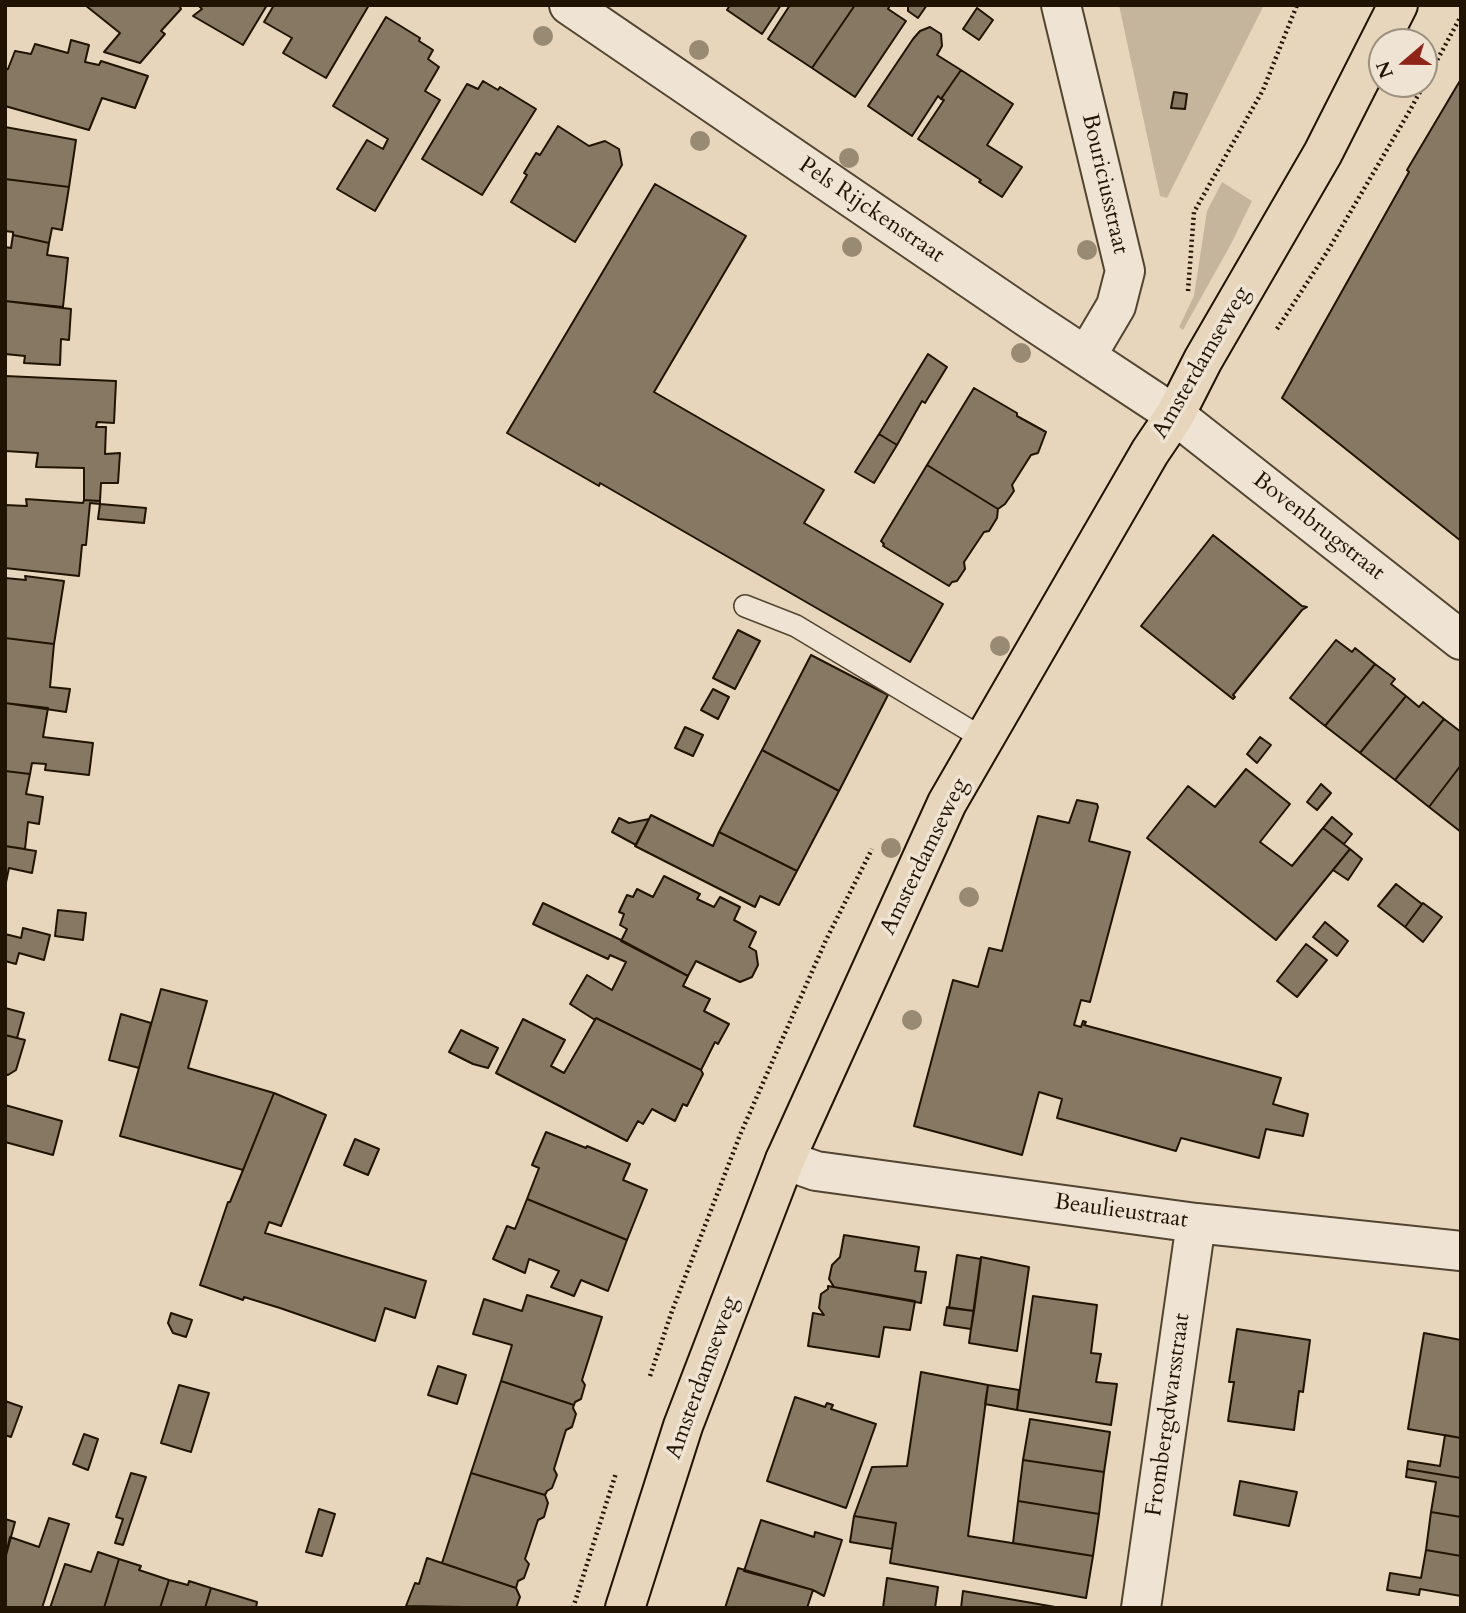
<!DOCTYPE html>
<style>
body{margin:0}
#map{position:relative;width:1466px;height:1613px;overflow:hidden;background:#e7d6bc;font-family:Cardo,serif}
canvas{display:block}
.frame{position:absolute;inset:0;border:7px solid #201302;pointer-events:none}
.north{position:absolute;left:1368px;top:28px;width:70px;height:70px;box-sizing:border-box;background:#efe4d3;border:2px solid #9c907f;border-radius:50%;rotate:250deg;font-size:19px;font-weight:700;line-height:28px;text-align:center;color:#201302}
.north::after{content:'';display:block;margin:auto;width:24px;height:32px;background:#8f2418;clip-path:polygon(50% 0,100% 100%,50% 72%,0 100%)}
</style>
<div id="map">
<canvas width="1466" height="1613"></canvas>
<div class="frame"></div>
<div class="north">N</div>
</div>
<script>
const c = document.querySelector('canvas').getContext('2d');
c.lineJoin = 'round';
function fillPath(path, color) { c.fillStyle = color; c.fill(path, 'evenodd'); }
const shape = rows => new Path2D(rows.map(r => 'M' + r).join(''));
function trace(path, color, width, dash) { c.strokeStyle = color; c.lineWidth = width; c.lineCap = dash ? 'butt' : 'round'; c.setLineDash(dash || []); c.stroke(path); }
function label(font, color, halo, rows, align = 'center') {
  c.font = font + ' Cardo,serif'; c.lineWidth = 7; c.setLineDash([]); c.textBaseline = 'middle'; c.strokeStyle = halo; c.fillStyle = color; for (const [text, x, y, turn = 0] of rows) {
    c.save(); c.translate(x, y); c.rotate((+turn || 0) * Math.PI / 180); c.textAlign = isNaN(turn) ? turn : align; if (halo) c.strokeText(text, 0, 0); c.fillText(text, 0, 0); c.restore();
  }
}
fillPath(shape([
 [1119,5,1264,5,1167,198,1160,196],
 [1222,182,1252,201,1231,244,1183,330,1179,327,1194,296,1207,211]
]), '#c5b59c');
const building = shape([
 [85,5,179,5,181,9,161,31,165,34,140,63,104,52,120,33,85,5],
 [198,5,267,5,243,45,193,16,202,9,198,5],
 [274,5,369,5,326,78,283,53,292,38,264,22,274,5],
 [730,5,781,5,762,34,727,10,730,5],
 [790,5,855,5,812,68,768,39,790,5],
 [855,5,890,5,888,9,906,21,855,97,812,68,855,5],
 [908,5,927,5,918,18,908,11,908,5],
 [977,8,993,20,979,40,963,29,977,8],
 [386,17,420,38,419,41,433,50,428,59,439,67,425,91,440,100,375,211,337,189,367,140,383,149,388,139,333,106,386,17],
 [930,27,941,34,942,46,937,55,961,70,941,99,938,96,912,136,868,106,913,39,920,31,930,27],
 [71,40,89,45,85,62,99,65,101,61,148,76,135,108,102,98,89,130,5,106,5,70,8,69,15,51,31,54,35,44,68,53,71,40],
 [961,70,1013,104,987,145,1022,167,1002,197,979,182,981,180,918,139,944,100,941,99,961,70],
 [1461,79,1461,541,1282,398,1409,172,1407,170,1461,79],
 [483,81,498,90,500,87,536,109,482,195,422,159,467,84,478,89,483,81],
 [1174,92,1187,94,1185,109,1171,108,1174,92],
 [558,126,589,146,605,141,619,149,622,165,575,242,511,202,527,175,524,173,536,153,540,155,558,126],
 [5,127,76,140,69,187,5,179,5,127],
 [5,179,69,187,62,230,52,228,49,243,13,235,13,232,5,231,5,179],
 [655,184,746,236,654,392,824,490,804,523,943,604,910,662,600,483,599,486,507,433,655,184],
 [13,235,49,243,47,255,68,258,63,307,5,301,5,247,11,248,13,235],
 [5,301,71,309,69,340,61,339,60,365,24,363,25,356,5,354,5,301],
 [928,354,947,367,925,403,922,401,897,445,879,434,928,354],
 [5,376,116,381,114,423,97,422,96,427,106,427,105,454,120,453,118,483,101,483,100,501,84,500,84,468,36,467,38,453,5,451,5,376],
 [974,388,1017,413,1017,416,1046,432,1038,453,1031,455,1012,485,1014,491,1005,504,998,509,927,465,974,388],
 [879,434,897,445,874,483,855,472,879,434],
 [927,465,998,509,997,518,989,531,984,532,964,562,965,569,957,581,952,582,949,586,883,546,884,544,881,541,927,465],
 [26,499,83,503,84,500,100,501,100,504,90,503,86,545,82,545,79,576,5,568,5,505,27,506,26,499],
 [100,504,146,508,144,523,98,519,100,504],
 [1213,535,1302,606,1307,607,1302,610,1233,695,1235,697,1233,699,1141,626,1213,535],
 [25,576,64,581,54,644,5,638,5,578,26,580,25,576],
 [738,630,760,641,735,689,713,678,738,630],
 [5,638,54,644,50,687,70,689,66,712,5,703,5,638],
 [1336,640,1352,652,1355,648,1375,664,1325,726,1290,698,1336,640],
 [811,655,888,695,839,791,762,750,811,655],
 [1375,664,1395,679,1391,684,1406,696,1360,753,1325,726,1375,664],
 [713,689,729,697,718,719,701,710,713,689],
 [1406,696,1419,707,1423,702,1444,719,1395,780,1360,753,1406,696],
 [5,703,48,708,43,737,93,743,89,775,45,770,46,764,32,763,30,774,5,771,5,703],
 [1444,719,1461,732,1461,765,1429,807,1395,780,1444,719],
 [685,727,703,735,693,756,675,748,685,727],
 [1260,737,1271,745,1257,763,1247,754,1260,737],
 [762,750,839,791,797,871,719,832,762,750],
 [1461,765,1461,832,1429,807,1461,765],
 [1246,769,1290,804,1260,842,1292,866,1323,828,1350,849,1276,940,1147,838,1188,786,1215,807,1246,769],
 [5,771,30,774,26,794,43,797,39,824,28,822,25,849,5,846,5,771],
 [1321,784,1331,793,1317,810,1307,802,1321,784],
 [1077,800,1097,804,1098,807,1089,841,1130,852,1090,1002,1081,1000,1074,1025,1081,1027,1083,1021,1086,1022,1084,1025,1281,1078,1273,1104,1308,1114,1303,1136,1266,1129,1259,1158,1181,1138,1176,1151,1057,1118,1062,1099,1039,1092,1022,1155,914,1126,953,980,978,987,989,948,1002,951,1038,816,1069,823,1077,800],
 [651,815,713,846,719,832,797,871,779,905,760,896,755,907,635,846,651,815],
 [1332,817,1352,834,1344,844,1323,828,1332,817],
 [619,818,629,823,649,819,636,845,612,832,619,818],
 [5,846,36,851,32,873,9,868,5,887,5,846],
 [1350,849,1362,859,1348,880,1333,870,1350,849],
 [664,876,700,894,697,899,714,907,720,897,740,907,734,920,756,932,749,947,756,951,758,965,752,977,740,982,696,961,688,976,621,941,627,929,620,925,624,914,619,912,627,895,633,897,637,889,653,897,664,876],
 [1396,884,1422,904,1405,927,1378,906,1396,884],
 [543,903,621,940,688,976,683,986,710,999,704,1011,729,1024,718,1044,715,1042,701,1070,596,1018,595,1020,570,1004,587,975,612,990,626,962,610,955,608,959,533,924,543,903],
 [1423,903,1442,917,1423,942,1405,927,1423,903],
 [58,910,86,913,83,940,55,936,58,910],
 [1325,922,1348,941,1337,956,1313,937,1325,922],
 [23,928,50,935,44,960,19,953,16,964,5,961,5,934,21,938,23,928],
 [1306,944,1327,960,1297,997,1277,981,1306,944],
 [161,989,207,1001,188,1068,274,1093,243,1170,120,1136,161,989],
 [5,1008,24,1013,17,1038,5,1035,5,1008],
 [121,1014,151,1023,139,1068,109,1060,121,1014],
 [596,1018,701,1070,703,1074,687,1106,683,1104,675,1121,652,1109,643,1124,638,1121,627,1141,496,1073,523,1019,565,1040,551,1066,564,1073,596,1018],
 [461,1030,498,1048,488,1068,473,1064,449,1052,461,1030],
 [5,1035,25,1040,16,1070,8,1075,5,1074,5,1035],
 [274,1093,326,1115,281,1226,269,1222,265,1233,426,1281,415,1318,385,1308,375,1341,280,1308,244,1297,243,1300,200,1285,228,1202,230,1202,243,1170,274,1093],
 [5,1105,62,1121,53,1155,5,1142,5,1105],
 [546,1132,586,1148,587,1146,630,1164,623,1180,647,1190,627,1240,527,1199,539,1168,532,1165,546,1132],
 [355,1139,379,1149,368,1175,344,1165,355,1139],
 [527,1199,627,1240,608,1291,581,1280,574,1296,551,1287,559,1271,529,1259,525,1273,493,1259,507,1226,515,1229,527,1199],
 [844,1235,919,1247,915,1271,926,1272,921,1303,834,1287,829,1279,832,1265,840,1257,844,1235],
 [957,1255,981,1259,974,1311,949,1308,957,1255],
 [981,1257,1029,1267,1017,1351,969,1343,981,1257],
 [828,1286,915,1301,910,1330,884,1327,879,1357,808,1346,813,1313,824,1315,819,1308,821,1294,828,1289,828,1286],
 [527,1295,602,1317,582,1380,585,1385,581,1399,575,1402,574,1405,501,1381,512,1345,473,1334,484,1299,522,1311,527,1295],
 [1033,1296,1097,1305,1091,1353,1101,1354,1096,1382,1117,1384,1111,1425,1017,1410,1033,1296],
 [947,1307,974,1311,971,1329,944,1325,947,1307],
 [171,1313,192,1320,186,1337,173,1333,168,1323,171,1313],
 [1237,1329,1310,1340,1303,1392,1299,1391,1294,1430,1228,1421,1234,1382,1229,1382,1237,1329],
 [1424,1333,1461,1340,1461,1438,1408,1429,1424,1333],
 [438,1366,466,1375,457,1404,428,1395,438,1366],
 [921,1372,988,1385,968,1536,1093,1556,1086,1598,890,1563,896,1523,854,1516,872,1467,907,1466,921,1372],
 [501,1381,574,1405,573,1408,576,1414,572,1427,566,1430,554,1469,557,1475,552,1488,547,1491,545,1495,471,1473,501,1381],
 [179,1385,209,1393,191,1452,161,1443,179,1385],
 [988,1385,1019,1390,1017,1410,985,1404,988,1385],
 [795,1397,825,1407,827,1403,833,1405,831,1409,876,1424,846,1508,767,1481,795,1397],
 [5,1401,22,1407,11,1437,5,1435,5,1401],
 [1030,1419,1110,1432,1104,1472,1023,1460,1030,1419],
 [84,1434,98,1439,88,1470,73,1464,84,1434],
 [1445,1435,1461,1438,1461,1478,1407,1469,1408,1461,1440,1466,1445,1435],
 [1023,1460,1104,1472,1099,1514,1018,1501,1023,1460],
 [1407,1469,1461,1478,1461,1517,1431,1512,1436,1482,1406,1477,1407,1469],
 [131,1473,146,1477,123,1545,115,1543,123,1519,116,1517,131,1473],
 [471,1473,545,1495,548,1503,544,1517,538,1520,525,1559,529,1564,524,1578,518,1581,516,1588,442,1563,471,1473],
 [1240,1481,1297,1492,1289,1526,1234,1515,1240,1481],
 [1018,1501,1099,1514,1093,1556,1013,1543,1018,1501],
 [319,1509,335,1514,322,1556,306,1552,319,1509],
 [1431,1512,1461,1517,1461,1556,1426,1550,1431,1512],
 [854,1516,896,1523,892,1549,850,1542,854,1516],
 [49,1518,69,1524,42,1608,5,1608,5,1559,10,1537,39,1547,49,1518],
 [5,1519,15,1522,5,1559,5,1519],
 [761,1520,814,1537,815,1532,842,1540,824,1596,813,1590,744,1571,761,1520],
 [1426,1550,1461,1556,1461,1596,1420,1589,1419,1595,1387,1590,1390,1573,1421,1578,1426,1550],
 [98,1552,119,1559,104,1608,50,1608,65,1564,91,1572,98,1552],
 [427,1558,516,1588,520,1597,516,1608,406,1606,415,1583,419,1584,427,1558],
 [119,1559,141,1566,139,1570,169,1580,160,1608,104,1608,119,1559],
 [738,1568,813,1590,807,1608,725,1608,738,1568],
 [887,1578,938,1587,935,1608,883,1608,887,1578],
 [169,1580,188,1585,189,1581,211,1588,205,1608,160,1608,169,1580],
 [211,1588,257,1602,256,1608,205,1608,211,1588],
 [963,1591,1061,1608,961,1608,963,1591]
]);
fillPath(building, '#877863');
trace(building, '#201302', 2);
const lane = shape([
 [745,606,796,626,984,739]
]);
const street = shape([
 [569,5,1028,318,1175,415,1461,640],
 [1061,5,1125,271,1116,306,1087,355],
 [785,1160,816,1171,1196,1223,1461,1251],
 [1141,1608,1196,1223]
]);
const primary = shape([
 [625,1608,683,1426,785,1160,947,803,1150,452,1175,415,1203,360,1323,153,1398,5]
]);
trace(lane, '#524430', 24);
trace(street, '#524430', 42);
trace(primary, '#201302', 42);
trace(shape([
 [1188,291,1194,212,1263,90,1297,5],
 [1277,329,1327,252,1409,112,1461,16],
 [650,1376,672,1311,740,1135,826,940,872,849],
 [573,1608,616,1473]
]), '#201302', 4.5, [2, 3.5]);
trace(lane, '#efe4d3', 21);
trace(street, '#efe4d3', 38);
trace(primary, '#e7d6bc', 38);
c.fillStyle = '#998a73';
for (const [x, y] of [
 [543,36],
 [699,50],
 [700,141],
 [849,158],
 [852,247],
 [1087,250],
 [1021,353],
 [1000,646],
 [891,848],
 [969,897],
 [912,1020]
]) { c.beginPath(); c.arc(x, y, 10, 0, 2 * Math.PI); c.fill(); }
label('23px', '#201302', '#efe4d3', [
 ["Bouriciusstraat",1104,184,77],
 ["Pels Rijckenstraat",871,211,34],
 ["Amsterdamseweg",1202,363,-60],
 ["Bovenbrugstraat",1318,527,38],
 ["Amsterdamseweg",925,857,-64],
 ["Beaulieustraat",1121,1212,8],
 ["Amsterdamseweg",703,1378,-70],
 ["Frombergdwarsstraat",1169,1415,-82]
]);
</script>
